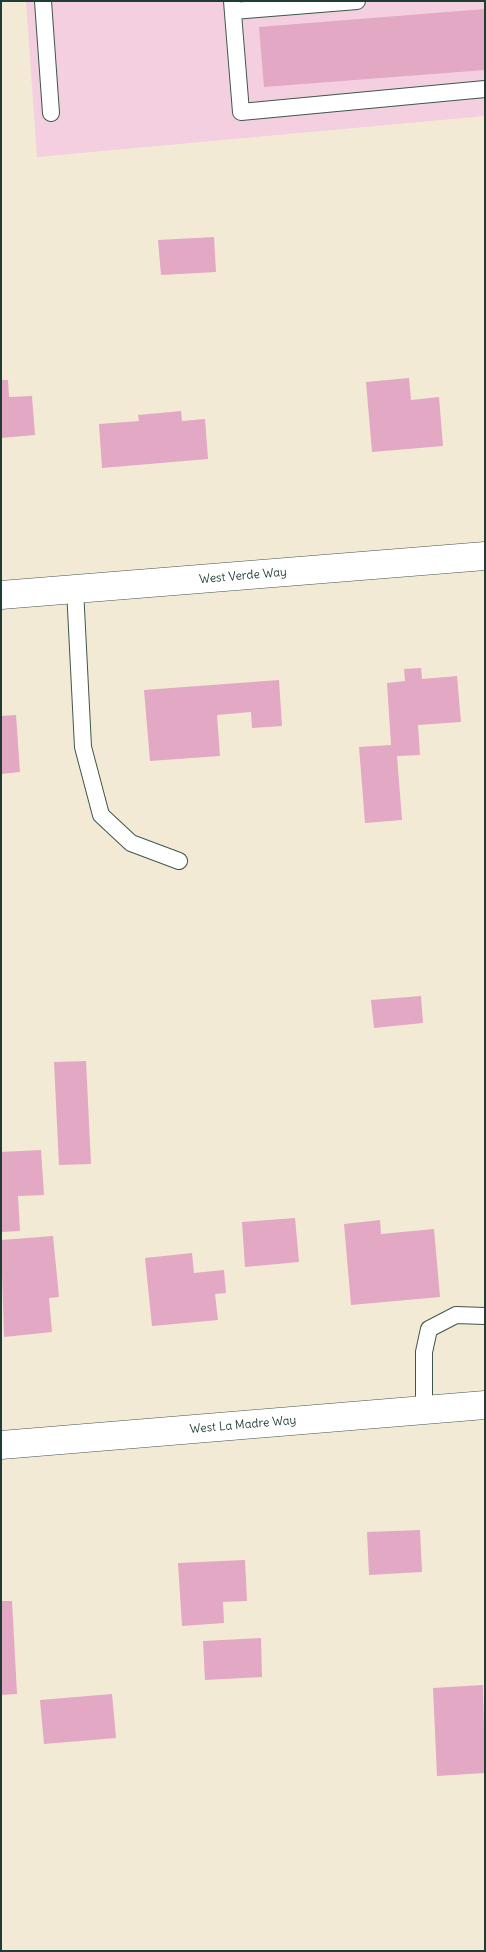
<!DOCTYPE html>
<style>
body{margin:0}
#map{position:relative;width:486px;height:1952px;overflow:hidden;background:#f3ead5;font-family:Delius,sans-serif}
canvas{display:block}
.frame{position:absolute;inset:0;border:2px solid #1f3d34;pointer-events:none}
</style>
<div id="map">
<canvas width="486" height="1952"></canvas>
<div class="frame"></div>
</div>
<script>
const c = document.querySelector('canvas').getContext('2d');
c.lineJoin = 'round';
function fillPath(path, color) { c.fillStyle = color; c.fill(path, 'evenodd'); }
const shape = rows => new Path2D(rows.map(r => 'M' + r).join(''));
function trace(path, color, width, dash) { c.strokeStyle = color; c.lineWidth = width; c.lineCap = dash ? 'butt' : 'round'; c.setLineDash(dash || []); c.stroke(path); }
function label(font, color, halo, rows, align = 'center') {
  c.font = font + ' Delius,sans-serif'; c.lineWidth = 4; c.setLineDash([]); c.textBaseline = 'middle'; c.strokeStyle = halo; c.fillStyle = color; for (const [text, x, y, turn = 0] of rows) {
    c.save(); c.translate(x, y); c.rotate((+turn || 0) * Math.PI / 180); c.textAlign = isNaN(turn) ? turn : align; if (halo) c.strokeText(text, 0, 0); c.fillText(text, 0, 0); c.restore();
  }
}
fillPath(shape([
 [26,1,485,1,485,116,37,157]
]), '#f3cfe0');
fillPath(shape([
 [485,9,485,70,264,87,259,27],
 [214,237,216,272,161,275,158,240],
 [409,378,411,400,439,397,443,446,372,452,366,382],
 [1,380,8,380,9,397,32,396,35,435,1,438],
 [181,411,182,421,205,419,208,459,102,468,99,424,139,421,138,415],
 [421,668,422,679,457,676,461,722,418,725,420,755,397,756,402,820,365,823,359,747,391,745,387,683,405,681,404,669],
 [279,680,282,726,252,728,251,712,217,715,220,756,150,761,144,690],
 [16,715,20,772,1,774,1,716],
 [421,996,423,1023,374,1028,371,1000],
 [86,1061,91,1164,59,1165,54,1062],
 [41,1150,44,1195,18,1196,20,1231,1,1232,1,1152],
 [295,1218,299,1262,245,1267,242,1222],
 [380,1220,381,1234,434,1229,440,1297,351,1305,344,1224],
 [53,1236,59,1297,49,1298,52,1332,4,1337,1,1240],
 [192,1253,194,1273,224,1270,226,1293,215,1294,218,1320,152,1326,145,1258],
 [420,1530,422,1572,369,1575,367,1532],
 [245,1560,247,1601,223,1602,224,1623,182,1626,178,1563],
 [1,1601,12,1601,17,1694,1,1695],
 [261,1638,262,1677,205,1680,203,1641],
 [483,1685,485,1773,437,1776,433,1688],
 [112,1694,116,1738,44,1744,40,1700]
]), '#e2a8c4');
const service = shape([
 [43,1,51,113],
 [232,1,241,112,485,89],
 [233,11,357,1],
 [75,589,83,747,101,815,131,843,179,861],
 [424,1410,424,1352,429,1329,456,1315,485,1316]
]);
const minor = shape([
 [1,595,485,556],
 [1,1445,485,1405]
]);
trace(service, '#3f574c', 18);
trace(minor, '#3f574c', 29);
trace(service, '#fff', 16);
trace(minor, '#fff', 28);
label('12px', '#1f3d34', '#fff', [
 ["West Verde Way",243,576,-5],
 ["West La Madre Way",243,1425,-5]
]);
</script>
